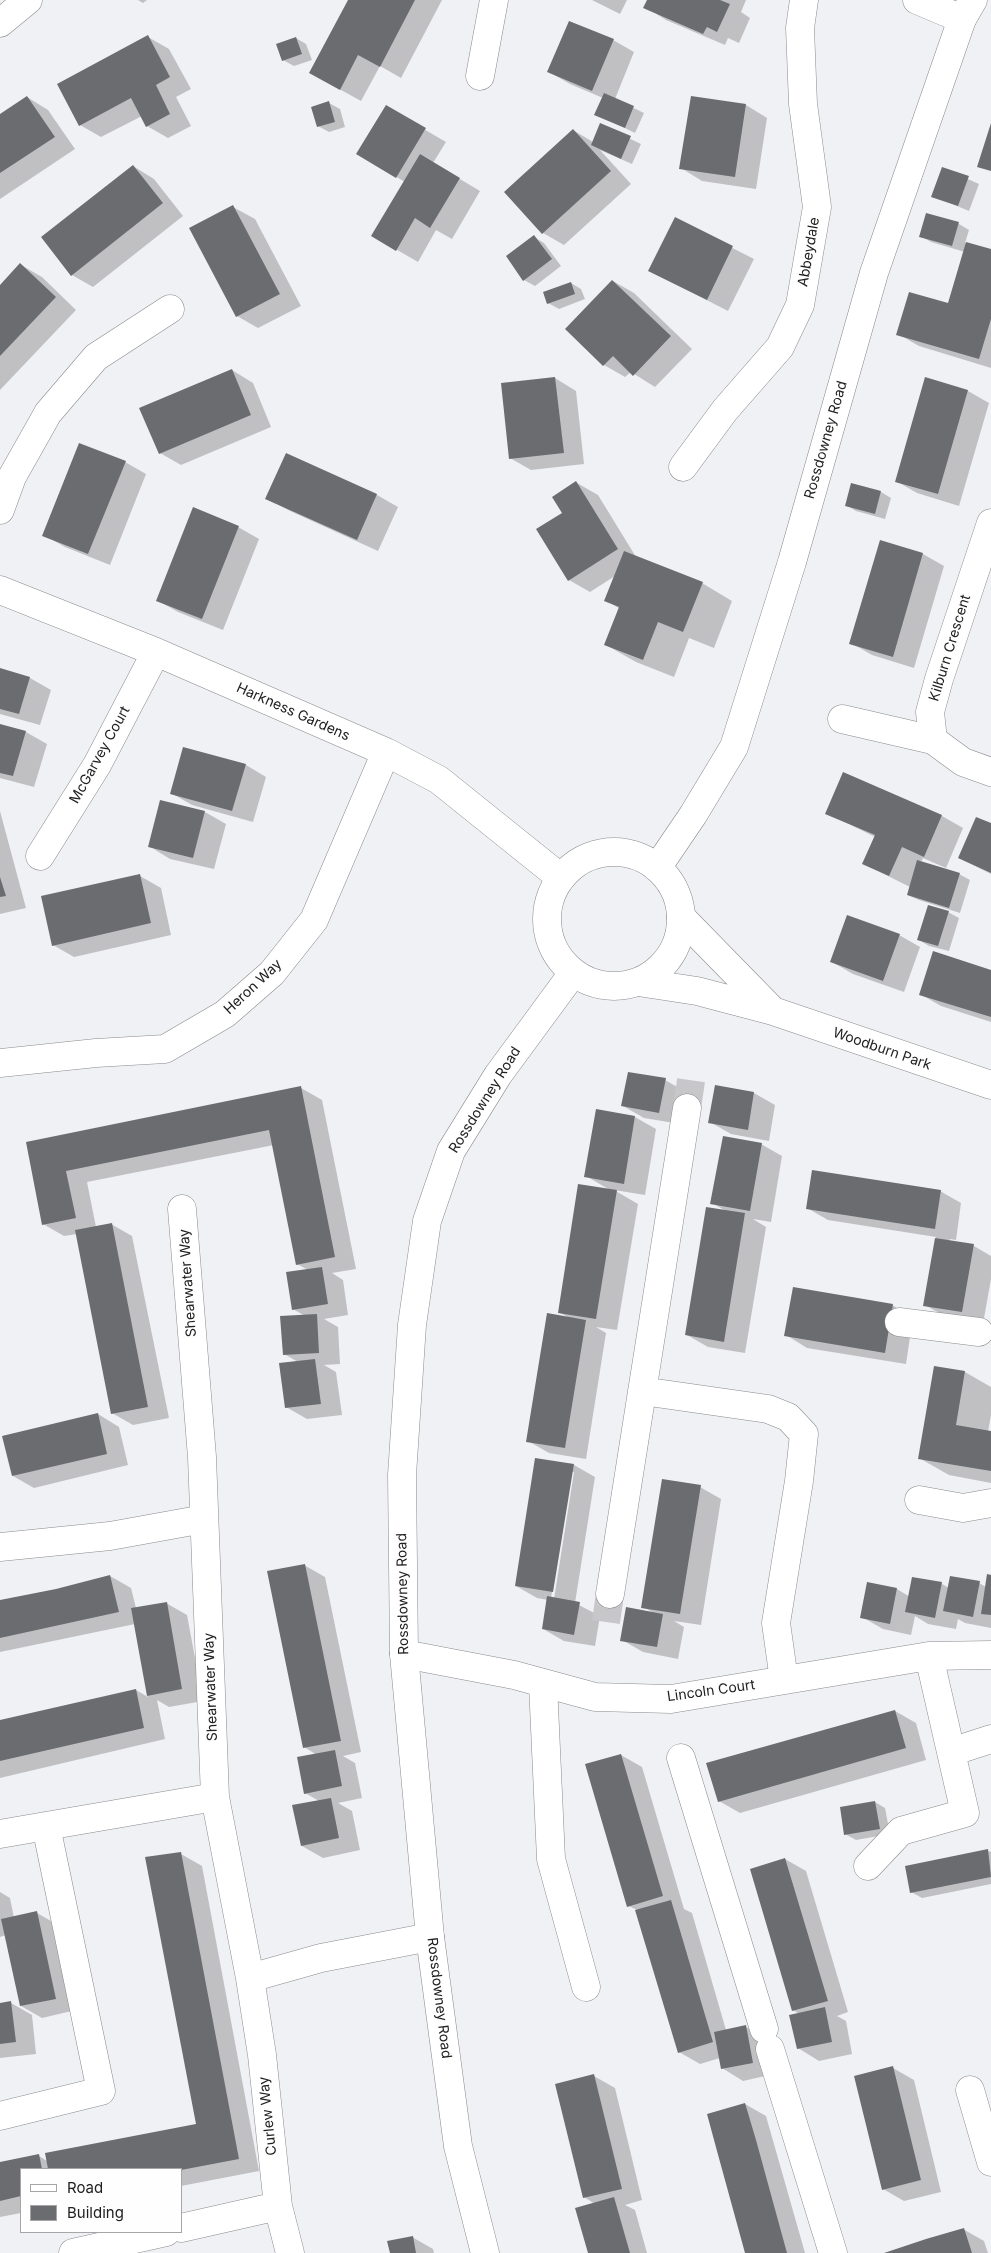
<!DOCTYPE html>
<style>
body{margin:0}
#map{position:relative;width:991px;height:2253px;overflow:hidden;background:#f0f1f4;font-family:Inter,sans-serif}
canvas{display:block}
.legend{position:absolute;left:20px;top:2168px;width:162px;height:65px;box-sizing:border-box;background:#fefeff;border:1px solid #a6a6a7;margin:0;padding:6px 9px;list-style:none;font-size:15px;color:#212122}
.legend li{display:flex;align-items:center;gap:10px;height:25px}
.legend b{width:25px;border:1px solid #a6a6a7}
</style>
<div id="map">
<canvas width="991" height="2253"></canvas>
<ul class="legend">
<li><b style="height:6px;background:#fff"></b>Road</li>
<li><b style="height:14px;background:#6b6c6f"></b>Building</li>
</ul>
</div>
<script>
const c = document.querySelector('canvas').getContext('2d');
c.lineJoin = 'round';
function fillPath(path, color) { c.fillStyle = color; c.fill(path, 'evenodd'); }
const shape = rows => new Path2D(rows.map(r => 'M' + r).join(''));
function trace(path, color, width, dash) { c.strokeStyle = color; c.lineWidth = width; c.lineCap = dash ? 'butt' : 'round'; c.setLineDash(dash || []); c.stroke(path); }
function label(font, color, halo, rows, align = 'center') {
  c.font = font + ' Inter,sans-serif'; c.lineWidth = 4.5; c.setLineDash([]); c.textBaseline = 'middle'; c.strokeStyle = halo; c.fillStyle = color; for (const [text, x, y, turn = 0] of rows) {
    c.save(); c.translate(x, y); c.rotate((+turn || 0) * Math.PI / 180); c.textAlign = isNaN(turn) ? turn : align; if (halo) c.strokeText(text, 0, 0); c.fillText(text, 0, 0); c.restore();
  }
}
fillPath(shape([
 [138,0,147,0,143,3],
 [349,0,442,0,401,78,380,66,361,101,332,85],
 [592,0,627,0,620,14],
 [648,0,746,0,741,12,750,18,739,43,728,38,725,45,666,20,645,7],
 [148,37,169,49,191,89,176,97,191,126,168,138,147,126,142,116,101,137,80,125],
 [296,38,306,44,312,60,294,66,283,60],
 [613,40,634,52,615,99,644,113,635,133,596,114,603,98,570,84,549,72],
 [27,97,48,110,75,149,0,199,0,116],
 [329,103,340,109,345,127,329,132,318,126],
 [746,105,767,118,756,189,702,181,681,168],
 [386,107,446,142,433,163,480,191,452,239,436,230,418,262,373,236,405,182,358,154],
 [601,125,641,144,632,164,600,150,631,184,564,245,543,233,573,130,593,142],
 [133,166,154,179,183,216,93,287,72,275],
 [943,168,979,184,969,211,933,196],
 [233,207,255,219,301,306,258,328,237,316],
 [927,215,959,224,969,230,965,243,991,251,991,368,919,346,898,334,949,305,965,252,931,242,921,236],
 [675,219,754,259,728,311,650,271],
 [534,237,544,243,561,266,535,286,524,280],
 [21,265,42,277,76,310,0,390,0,287],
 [613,281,634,293,692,349,655,387,631,372,625,377,604,365,567,329],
 [571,283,581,289,585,299,559,309,548,303],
 [232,370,253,383,271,427,181,465,160,453],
 [555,378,576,391,584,464,531,470,510,458],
 [926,379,968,391,989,403,959,506,917,493,896,481],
 [287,455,377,495,398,507,378,551,288,510,267,498],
 [125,462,146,474,110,565,65,547,44,535],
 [577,483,598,495,636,557,702,583,732,601,714,648,689,638,674,677,636,662,606,645,620,609,606,600,615,576,590,592,569,580],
 [881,492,891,498,885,519,856,511,846,505],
 [238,527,259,539,223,630,178,612,157,600],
 [881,541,923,554,944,566,914,668,872,655,851,643],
 [0,670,30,678,51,690,40,725,0,714],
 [0,725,26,732,47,744,34,787,0,778],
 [246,765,266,777,253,822,192,805,171,793],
 [844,774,942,816,963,828,946,868,923,858,921,862,959,874,970,880,960,913,919,900,908,895,910,887,864,864,875,837,827,813],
 [0,811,26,908,0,914],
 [205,812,226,824,214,869,170,859,149,846],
 [991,824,991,874,959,858],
 [140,876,161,888,171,935,74,957,53,945],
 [948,912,959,918,949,951,929,946,919,940],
 [899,935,920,947,904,992,853,974,832,962],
 [991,971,991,1022,941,1006,920,994],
 [665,1080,686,1092,680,1124,644,1118,623,1106],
 [716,1087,754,1093,775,1105,769,1141,731,1134,710,1122],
 [301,1088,322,1100,356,1269,332,1273,343,1280,348,1315,324,1319,338,1327,340,1364,324,1365,336,1372,342,1415,307,1419,286,1407,298,1362,284,1354,305,1316,293,1309,308,1270,297,1264,274,1145,87,1182,96,1227,111,1224,132,1236,169,1418,133,1425,112,1413,77,1234,64,1236,43,1224,27,1143],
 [635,1117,656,1129,645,1195,614,1190,638,1204,617,1330,596,1327,606,1333,586,1459,549,1453,528,1441,569,1318,559,1312,610,1190,586,1176],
 [761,1144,782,1156,771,1222,753,1219,766,1227,745,1353,708,1347,687,1335,726,1211,712,1203],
 [940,1191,961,1203,956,1240,950,1239,949,1241,974,1246,991,1256,991,1279,983,1324,946,1317,925,1305,936,1237,828,1220,807,1208],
 [892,1305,913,1317,906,1364,807,1348,786,1335],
 [935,1367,965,1372,991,1387,991,1415,988,1432,991,1432,991,1483,949,1475,919,1458],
 [98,1414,119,1427,128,1465,34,1488,13,1476],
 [574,1465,595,1477,575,1603,600,1616,595,1646,564,1641,543,1629,548,1600,537,1598,516,1586],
 [572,1472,574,1472,554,1599,551,1598],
 [700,1487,721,1499,701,1625,674,1621,684,1627,678,1659,643,1652,622,1640,652,1612,643,1607],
 [304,1565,325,1577,361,1752,343,1756,355,1763,362,1798,338,1803,352,1811,360,1850,323,1858,302,1846,319,1801,305,1793,317,1755,304,1747],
 [110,1576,131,1588,136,1608,166,1603,187,1615,203,1701,169,1707,157,1700,165,1739,0,1778,0,1721,136,1690,148,1697,135,1624,0,1652,0,1601,56,1590],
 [991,1576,991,1628,965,1623,958,1619,956,1629,928,1624,915,1616,911,1635,883,1629,862,1617,897,1589,910,1597,913,1578,942,1584,949,1588,979,1583,986,1587],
 [895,1711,916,1723,926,1760,740,1813,719,1801],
 [621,1755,642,1767,684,1909,692,1913,726,2030,746,2027,767,2039,774,2074,743,2081,722,2068,720,2058,700,2064,679,2052,637,1910,629,1906],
 [875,1802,885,1808,890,1834,856,1840,845,1834],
 [988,1851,991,1852,991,1884,922,1898,911,1892],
 [181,1854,202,1866,259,2171,181,2186,181,2169,21,2169,21,2213,0,2217,0,2164,39,2156,47,2161,197,2125],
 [785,1859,806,1871,848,2012,837,2016,846,2021,852,2054,819,2061,798,2048,799,2014,793,2010],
 [0,1892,10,1898,14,1918,37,1913,58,1925,76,2010,42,2018,21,2006,6,1935,0,1937],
 [11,2003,32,2015,36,2054,0,2058,0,2004],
 [893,2068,914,2080,941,2192,904,2201,883,2189],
 [594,2076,615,2088,642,2200,625,2205,635,2210,647,2253,589,2253,595,2204,584,2197],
 [745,2104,766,2116,805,2253,747,2253],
 [963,2229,984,2241,988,2253,886,2253],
 [412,2237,433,2249,434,2253,391,2253]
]), '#0003');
fillPath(shape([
 [348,0,415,0,380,67,358,55,340,90,309,73],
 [647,0,720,0,730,4,717,32,707,27,703,34,643,8],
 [569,21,614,39,592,91,547,72],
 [148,35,170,77,156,85,170,114,146,127,131,98,79,126,57,84],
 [296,37,302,54,282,61,276,44],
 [604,93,634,106,625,128,594,115],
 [27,96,55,137,0,173,0,114],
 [691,96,746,104,735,177,679,169],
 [329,101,335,122,317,127,311,107],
 [386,105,426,128,396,178,356,154],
 [600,123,631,136,621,159,591,145],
 [991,123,991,171,977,167],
 [573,129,611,171,542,234,504,192],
 [420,154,460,178,430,228,415,218,396,251,371,236],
 [133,165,163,203,71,276,41,237],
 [942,167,969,176,958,206,931,197],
 [233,205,280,294,236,317,189,228],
 [926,213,959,222,952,246,919,237],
 [675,217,733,246,707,300,648,271],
 [534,235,552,259,523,281,506,256],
 [966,242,991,249,991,319,979,359,896,335,909,292,948,303],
 [20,263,56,297,0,356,0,285],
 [612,280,671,336,633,376,613,356,603,366,565,329],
 [571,282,575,294,547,304,543,292],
 [232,369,251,415,159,454,139,408],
 [555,377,564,453,509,459,501,383],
 [925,377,968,390,938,494,895,482],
 [79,443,126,461,88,554,42,536],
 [286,453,377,494,357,540,265,499],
 [576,481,618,549,568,581,536,529,562,513,552,497],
 [851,483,881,491,875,514,845,506],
 [193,507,239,526,202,619,156,601],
 [880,540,923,553,893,657,849,644],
 [624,551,703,582,683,632,658,622,643,660,604,645,619,607,604,601],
 [0,668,30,677,19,714,0,709],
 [0,724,26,731,13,776,0,773],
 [183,747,246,764,232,811,170,794],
 [843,772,942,815,924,857,902,847,889,876,862,864,875,835,825,814],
 [160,800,205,811,193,858,148,847],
 [976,817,991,823,991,873,958,858],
 [917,860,960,873,949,908,907,895],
 [140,874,151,923,52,946,41,896],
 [0,877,6,896,0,897],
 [928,905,949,911,938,946,917,940],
 [847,915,900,934,883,981,830,962],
 [933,951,991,970,991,1017,919,995],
 [628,1072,666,1078,659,1113,621,1106],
 [715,1085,754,1092,748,1130,708,1123],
 [301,1086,335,1257,296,1265,269,1130,66,1171,76,1218,42,1225,26,1142],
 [596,1109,635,1116,624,1184,584,1177],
 [723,1136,762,1143,750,1211,710,1204],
 [812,1170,941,1190,935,1229,806,1209],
 [578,1184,617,1190,596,1319,558,1313],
 [706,1207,745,1213,724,1342,685,1335],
 [112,1223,148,1407,111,1414,75,1230],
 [935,1238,974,1244,962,1312,923,1306],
 [322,1267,328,1304,292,1310,286,1272],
 [793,1287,893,1304,885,1353,784,1336],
 [547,1313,586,1320,565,1448,526,1442],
 [317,1314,319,1353,283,1355,280,1316],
 [315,1359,321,1404,285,1408,279,1363],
 [934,1366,965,1371,956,1425,991,1431,991,1471,918,1459],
 [98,1413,107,1454,12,1476,2,1436],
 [535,1458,574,1464,553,1592,515,1586],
 [662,1479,701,1485,680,1614,641,1608],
 [305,1564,341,1741,303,1748,267,1571],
 [987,1574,991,1575,991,1615,981,1614],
 [110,1575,119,1612,0,1638,0,1600,56,1589],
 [950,1576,980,1581,973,1617,943,1611],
 [912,1577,942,1582,935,1618,905,1612],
 [867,1582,897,1588,890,1624,860,1618],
 [547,1596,580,1602,574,1635,542,1629],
 [167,1602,182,1689,147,1696,131,1608],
 [626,1607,663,1614,657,1647,620,1641],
 [136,1689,144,1728,0,1761,0,1720],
 [895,1710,906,1748,718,1802,706,1763],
 [335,1750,342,1786,304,1794,297,1757],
 [621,1754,663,1896,627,1907,585,1764],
 [331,1798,339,1838,301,1846,292,1805],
 [875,1801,880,1829,844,1835,840,1807],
 [988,1849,991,1877,910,1893,905,1866],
 [181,1852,239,2159,181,2170,48,2169,45,2153,196,2124,145,1857],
 [785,1858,828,2001,792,2011,750,1869],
 [671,1900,713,2042,678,2053,635,1910],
 [37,1911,56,1999,20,2006,1,1919],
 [11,2001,16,2042,0,2044,0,2003],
 [825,2007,832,2042,797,2049,789,2015],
 [746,2025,753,2063,721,2069,714,2032],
 [893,2066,921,2180,882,2190,854,2076],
 [594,2074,622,2189,583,2198,555,2084],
 [745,2103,756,2140,787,2253,745,2253,717,2151,707,2114],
 [39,2154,42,2169,21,2169,21,2196,0,2201,0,2162],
 [614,2197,630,2253,588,2253,575,2208],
 [964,2228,972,2253,884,2253,926,2239],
 [413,2236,416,2253,390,2253,387,2241]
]), '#6b6c6f');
trace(shape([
 [687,1108,692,1074],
 [606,1622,610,1594]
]), '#c7c7ca', 28, [28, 14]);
const minor = shape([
 [917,0,962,19],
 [0,23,28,0],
 [480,76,494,0],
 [683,467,725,410,780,347,800,305,817,207,803,104,800,28,804,0],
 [0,510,12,477,48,413,96,357,170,309],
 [991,523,939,679,930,712,933,740,963,762,991,772],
 [0,590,156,652,386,752,439,780,561,878],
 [842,719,933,740],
 [40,856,97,765,156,652],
 [681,917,772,1010],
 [638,982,697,991,773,1011,991,1085],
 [0,1063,96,1053,165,1049,225,1014,272,973,314,920,386,752],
 [182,1209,202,1457,215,1797,250,1978,321,1958,430,1937],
 [899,1322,979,1332],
 [642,1391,768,1409,788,1417,804,1434,799,1481,776,1623,784,1680],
 [919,1500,963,1508,991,1503],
 [0,1547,110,1536,204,1519],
 [610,1594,687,1108],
 [404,1654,514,1675,595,1697,671,1699,929,1656,991,1655],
 [543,1684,551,1859,586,1987],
 [951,1752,991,1739],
 [681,1758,764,2029],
 [0,1834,215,1797],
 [868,1866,901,1831,965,1813,929,1656],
 [250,1978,262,2055,278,2206,290,2253],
 [770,2049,833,2253],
 [970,2090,991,2162],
 [0,2116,101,2091,46,1826],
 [181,2228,278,2206],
 [73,2253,166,2232]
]);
const major = shape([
 '547 919a67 67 0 1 1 134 0a67 67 0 1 1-134 0Z',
 [657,868,693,815,734,747,792,562,874,273,962,19,973,0],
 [485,2253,458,2146,430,1937,404,1654,402,1475,412,1325,427,1221,451,1151,498,1075,573,973]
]);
trace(minor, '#898a8c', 29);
trace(major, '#898a8c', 29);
trace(minor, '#fff', 28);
trace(major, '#fff', 28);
label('14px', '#212122', '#fefeff', [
 ["Abbeydale",809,252,-80],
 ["Rossdowney Road",826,440,-74],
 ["Kilburn Crescent",950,648,-73],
 ["Harkness Gardens",293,712,24],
 ["McGarvey Court",100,755,-61],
 ["Heron Way",253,987,-43],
 ["Woodburn Park",882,1049,19],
 ["Rossdowney Road",485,1100,-58],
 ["Shearwater Way",188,1283,-94],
 ["Rossdowney Road",403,1594,-91],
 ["Shearwater Way",211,1687,-92],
 ["Lincoln Court",711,1691,-8],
 ["Rossdowney Road",439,1998,83],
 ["Curlew Way",268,2116,-96]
]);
</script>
